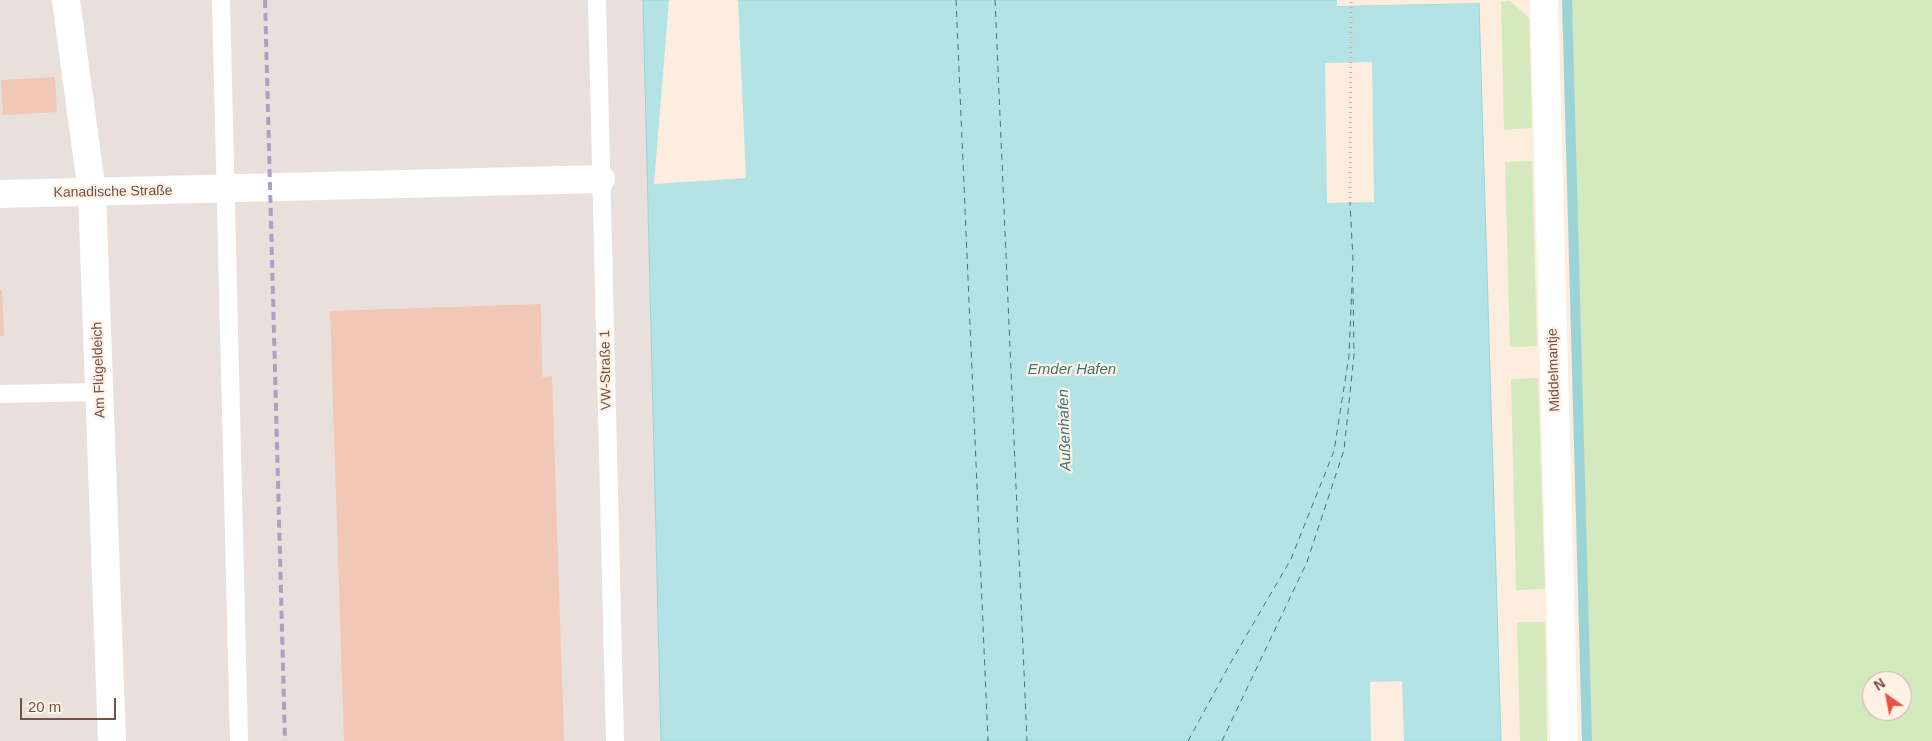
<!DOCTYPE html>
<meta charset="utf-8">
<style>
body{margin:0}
#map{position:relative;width:1932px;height:741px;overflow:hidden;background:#fceddf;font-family:Helvetica,sans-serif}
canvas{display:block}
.north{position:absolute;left:1862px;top:671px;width:50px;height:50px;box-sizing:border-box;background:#fff2e5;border:1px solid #c7b2a6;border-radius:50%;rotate:327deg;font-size:14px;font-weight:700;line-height:20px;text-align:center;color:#725147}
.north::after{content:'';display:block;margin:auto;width:18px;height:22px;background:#e75443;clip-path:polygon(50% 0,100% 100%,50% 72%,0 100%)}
.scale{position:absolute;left:20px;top:698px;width:96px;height:22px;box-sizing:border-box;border:2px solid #725147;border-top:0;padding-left:6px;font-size:15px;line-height:18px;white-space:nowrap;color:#725147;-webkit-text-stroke:4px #fff2e5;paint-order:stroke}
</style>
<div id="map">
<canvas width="1932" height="741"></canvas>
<div class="north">N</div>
<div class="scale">20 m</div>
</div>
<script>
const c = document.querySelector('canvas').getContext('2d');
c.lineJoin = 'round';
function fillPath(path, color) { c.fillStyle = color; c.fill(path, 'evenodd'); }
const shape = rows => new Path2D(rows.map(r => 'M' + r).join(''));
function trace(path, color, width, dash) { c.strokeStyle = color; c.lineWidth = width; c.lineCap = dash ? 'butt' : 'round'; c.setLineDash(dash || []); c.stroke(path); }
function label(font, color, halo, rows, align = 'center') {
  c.font = font + ' Helvetica,sans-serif'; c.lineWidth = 4.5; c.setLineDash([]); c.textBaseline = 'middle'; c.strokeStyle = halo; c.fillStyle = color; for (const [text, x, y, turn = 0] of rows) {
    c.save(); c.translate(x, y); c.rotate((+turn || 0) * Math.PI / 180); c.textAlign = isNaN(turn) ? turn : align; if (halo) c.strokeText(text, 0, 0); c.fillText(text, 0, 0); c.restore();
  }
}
fillPath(shape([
 [0,0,643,0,661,741,0,741]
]), '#eae0db');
fillPath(shape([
 [1563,0,1932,0,1932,741,1583,741],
 [1872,681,1902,681,1902,711,1872,711],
 [1510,1,1529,18,1532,128,1504,130,1501,2],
 [1532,161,1537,346,1510,347,1505,162],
 [1538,378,1545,589,1516,590,1511,379],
 [1517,622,1545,622,1547,741,1520,741]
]), '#d4e9be');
const water = shape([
 [643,0,1337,0,1338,6,1479,3,1501,741,661,741,643,0]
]);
fillPath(water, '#b4e3e5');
trace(water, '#9ad4d7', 1);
fillPath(shape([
 [669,0,738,0,746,178,654,184],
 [1337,0,1340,0,1340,4,1478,0,1481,3,1337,6],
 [1372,62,1374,202,1327,203,1325,63],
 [1402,681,1404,741,1371,741,1370,682]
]), '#fceddf');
trace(shape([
 [1567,0,1587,741]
]), '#9ad4d7', 10);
trace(shape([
 [956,0,988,741],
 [995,0,1027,741],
 [1188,741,1231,662,1291,559,1334,451,1349,356,1353,260,1350,203],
 [1222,741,1307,562,1344,450,1354,355,1353,283]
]), '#3b7578', 1, [6, 5]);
fillPath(shape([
 [55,77,57,112,3,115,1,80],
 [0,290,2,290,4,336,0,336],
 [541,304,542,377,552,376,564,741,344,741,330,311]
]), '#f1c7b6');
trace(shape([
 [1350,203,1351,0]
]), '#d6ab9a', 3, [1, 4]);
trace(shape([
 [221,0,239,741],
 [597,0,615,741],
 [0,394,99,392]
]), '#fff', 18);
trace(shape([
 [66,0,92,193,112,741],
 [1544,0,1564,741],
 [0,194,601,179]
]), '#fff', 28);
trace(shape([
 [265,0,285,741]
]), '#af9fc4', 4, [8, 5]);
label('14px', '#725147', '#fff2e5', [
 ["Kanadische Straße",113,192,-1],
 ["Am Flügeldeich",99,370,-92],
 ["VW-Straße 1",606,370,-91],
 ["Middelmantje",1554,370,-92]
]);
label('italic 15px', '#3b7578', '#fff2e5', [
 ["Emder Hafen",1072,370],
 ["Außenhafen",1065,430,-92]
]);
</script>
